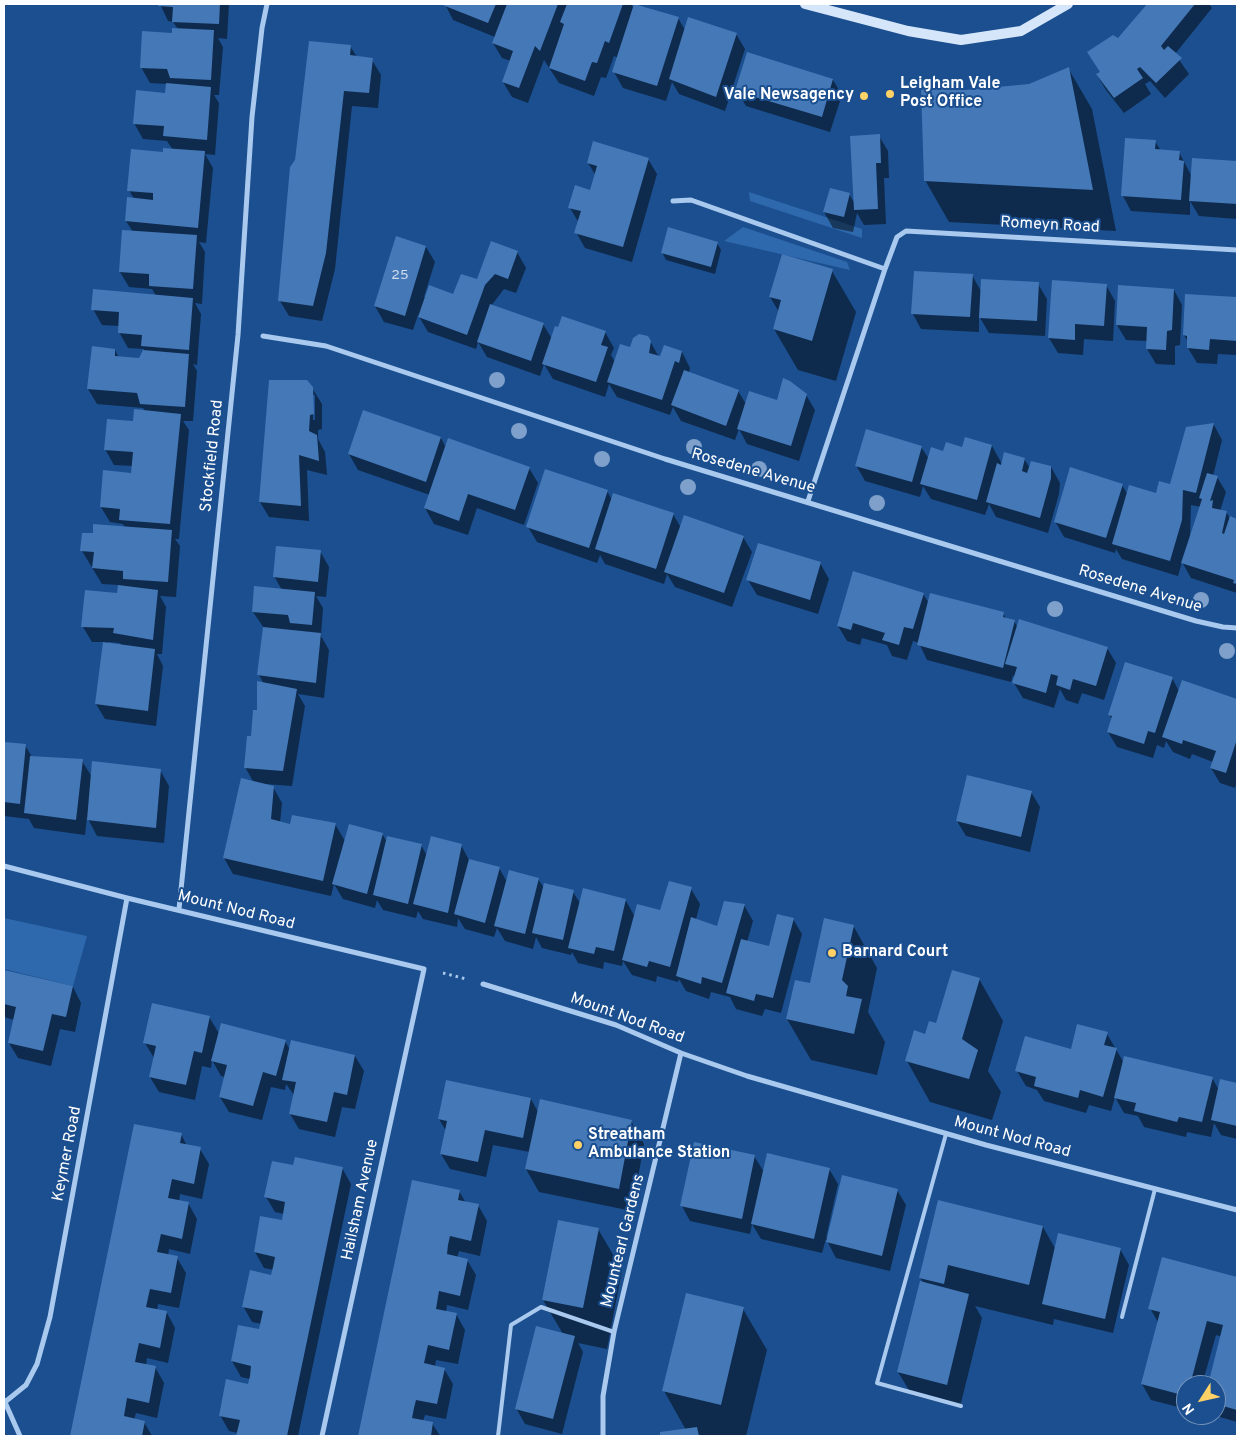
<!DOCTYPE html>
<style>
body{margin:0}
#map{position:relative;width:1241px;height:1440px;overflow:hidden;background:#1b4f8f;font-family:Overpass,sans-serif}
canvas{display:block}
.frame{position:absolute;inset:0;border:5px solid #fff;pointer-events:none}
.north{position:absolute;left:1176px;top:1375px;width:50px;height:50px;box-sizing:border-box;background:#1b4f8f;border:1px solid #7695bc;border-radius:50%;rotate:235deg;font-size:14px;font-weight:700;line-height:20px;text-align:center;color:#fff}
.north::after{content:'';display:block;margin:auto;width:18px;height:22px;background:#ffd166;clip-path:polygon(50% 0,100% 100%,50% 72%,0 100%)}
</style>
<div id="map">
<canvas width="1241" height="1440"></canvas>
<div class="frame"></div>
<div class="north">N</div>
</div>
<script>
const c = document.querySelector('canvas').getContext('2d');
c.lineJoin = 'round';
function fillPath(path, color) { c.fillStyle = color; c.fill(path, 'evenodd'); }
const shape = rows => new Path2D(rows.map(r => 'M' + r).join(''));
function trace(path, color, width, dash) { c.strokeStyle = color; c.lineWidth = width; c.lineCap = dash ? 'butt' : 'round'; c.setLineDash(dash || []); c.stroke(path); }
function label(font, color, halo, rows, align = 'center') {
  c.font = font + ' Overpass,sans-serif'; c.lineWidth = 4; c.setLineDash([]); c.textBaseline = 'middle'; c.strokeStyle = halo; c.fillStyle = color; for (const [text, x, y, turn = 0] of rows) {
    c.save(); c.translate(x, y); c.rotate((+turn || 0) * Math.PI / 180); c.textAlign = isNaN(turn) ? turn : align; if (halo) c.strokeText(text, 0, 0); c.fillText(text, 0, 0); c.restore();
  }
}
fillPath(shape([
 [749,192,862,229,862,238,750,201],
 [743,227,847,262,850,270,724,241],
 [4,918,87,936,73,986,4,969]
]), '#2e69ad');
fillPath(shape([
 [160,4,229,4,227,39,218,38,223,47,219,95,214,95,219,103,215,155,205,154,213,168,206,243,199,242,205,252,202,304,195,303,201,314,197,365,193,364,197,371,193,421,183,421,189,430,179,539,175,539,180,546,176,597,160,596,166,607,162,654,157,654,163,666,156,726,105,719,96,704,104,642,92,642,83,627,118,594,119,585,102,584,82,551,94,535,125,528,123,524,110,522,101,507,132,474,133,466,114,465,105,449,146,412,143,408,97,404,88,389,115,350,119,358,140,359,144,349,128,348,119,332,120,326,102,325,93,309,156,296,152,289,129,287,120,272,133,232,126,221,134,199,129,190,164,153,173,150,167,141,143,139,134,123,166,94,167,84,150,83,141,67,178,29,173,22,168,21],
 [108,642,120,643,122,646,108,644],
 [445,4,631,4,634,9,678,18,685,30,736,34,745,49,725,111,679,94,672,82,666,101,623,88,614,72,618,58,614,56,606,78,601,77,594,96,559,83,544,60,528,103,512,97,503,82,511,61,502,58,493,43,495,37,453,20],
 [1147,4,1209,4,1212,8,1175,54,1189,74,1165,98,1150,81,1145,84,1151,94,1124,113,1106,90,1097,75,1101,73,1088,52,1118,40],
 [350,46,357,57,372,60,381,75,378,108,352,106,335,269,322,321,289,316,280,301],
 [1068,68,1092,109,1116,231,949,222,925,180,1030,85],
 [833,80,842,95,830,132,746,106,737,91],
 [879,136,888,151,889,178,884,178,886,224,864,225,857,213,853,232,833,228,824,212,831,190,849,194,855,204],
 [1155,141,1161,151,1179,152,1192,177,1193,159,1237,163,1237,219,1199,216,1190,201,1190,215,1131,211,1123,196],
 [648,159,657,174,632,262,585,248,576,232,579,223,570,208,591,191,596,176,588,163],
 [717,243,721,250,715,274,666,260,662,252],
 [426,247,435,262,424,297,454,295,517,252,526,268,516,293,504,289,491,306,543,324,552,339,605,332,614,348,611,355,615,362,631,349,650,341,660,359,682,352,690,368,689,373,738,391,746,404,778,401,806,395,815,410,799,461,747,444,739,429,735,440,681,421,673,407,670,415,617,397,609,384,605,397,553,379,544,364,540,376,487,357,478,342,476,349,428,332,418,315,413,330,384,322,375,306],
 [832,271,856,312,836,381,798,370,774,329,779,312,770,297],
 [972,275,982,293,1038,284,1047,299,1045,336,989,333,979,316,979,332,921,329,913,314],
 [1106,285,1115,301,1113,341,1084,339,1083,355,1058,353,1049,338],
 [1174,290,1182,305,1180,345,1175,346,1175,365,1156,364,1147,349,1148,341,1126,340,1117,325],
 [1186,295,1237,298,1237,355,1218,354,1217,364,1197,363,1188,348,1188,342,1184,335],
 [270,382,312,388,322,404,322,429,318,430,318,439,325,452,327,475,307,470,309,521,269,517,260,502],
 [312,395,315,395,315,420,313,420],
 [363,411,441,438,446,448,529,468,538,483,524,525,477,508,468,535,434,524,425,508,430,495,358,470,349,454],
 [1214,425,1222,440,1213,476,1217,477,1226,492,1220,511,1226,512,1230,518,1237,520,1237,593,1191,578,1182,562,1178,576,1122,559,1116,549,1115,553,1064,537,1055,521,1122,485,1128,495,1156,495,1171,485,1187,429],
 [1191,505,1201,507,1190,537],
 [992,446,1002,464,1024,459,1030,468,1051,467,1060,483,1059,494,1048,533,996,517,989,504,985,515,931,499,923,486,920,497,865,481,856,465,921,447,929,459,944,453],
 [607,491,612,500,673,514,681,528,743,537,752,552,732,607,675,587,667,574,664,584,605,564,600,555,597,563,537,542,528,527],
 [320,551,329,567,326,597,316,596,323,608,321,636,329,650,324,698,298,694,305,706,292,786,265,784,273,787,282,803,280,823,291,826,335,824,345,841,382,834,387,842,421,845,427,856,461,845,469,860,499,868,507,882,538,879,544,888,573,892,580,903,626,901,635,917,661,912,691,889,700,904,696,919,718,928,744,905,753,921,747,942,770,948,793,919,802,934,781,1013,765,1009,762,1016,736,1009,730,997,711,992,709,999,686,991,679,979,678,982,657,976,656,982,632,975,623,961,622,966,604,962,603,969,578,963,572,952,571,955,542,948,536,937,533,949,505,941,497,928,494,937,465,929,458,918,457,927,423,919,418,911,416,918,383,910,377,900,375,908,343,899,334,884,331,896,233,874,224,858,254,783,245,767,264,684,259,675,264,628,253,612,282,590,274,576],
 [820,563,829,579,818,614,757,595,748,580],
 [923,594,929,603,1003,613,1006,619,1014,621,1018,628,1107,648,1116,663,1104,700,1082,693,1078,704,1066,700,1060,689,1054,708,1023,698,1014,683,1015,678,1013,675,1011,682,927,660,919,643,913,641,907,660,892,656,887,645,862,638,860,645,847,641,838,626],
 [1172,678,1179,691,1182,682,1237,700,1237,780,1235,788,1220,783,1211,768,1213,762,1192,754,1190,759,1173,752,1166,741,1164,748,1157,745,1153,758,1117,747,1108,732,1112,719,1109,714],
 [4,743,25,745,32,757,82,761,92,777,160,770,169,786,164,843,97,836,87,817,85,835,34,828,29,819,4,816],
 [1031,792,1040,807,1030,852,966,836,957,821],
 [854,927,877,968,868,1012,885,1042,877,1075,811,1060,787,1019],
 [4,971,73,987,81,1003,75,1032,60,1029,51,1066,18,1058,9,1043,14,1020,4,1017],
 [979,979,1003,1021,988,1071,1001,1092,992,1120,930,1102,907,1061,926,1035],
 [209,1017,220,1035,285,1041,290,1050,355,1056,364,1071,355,1109,342,1107,335,1137,299,1129,290,1114,294,1095,286,1084,285,1090,271,1087,262,1120,229,1112,220,1097,225,1077,221,1076,212,1060,211,1068,202,1066,195,1100,159,1092,150,1077,154,1058,145,1043],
 [1107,1034,1124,1063,1212,1078,1219,1090,1221,1081,1237,1085,1237,1139,1221,1135,1214,1123,1211,1137,1187,1132,1186,1137,1144,1127,1138,1116,1124,1113,1115,1097,1111,1111,1089,1105,1086,1113,1044,1101,1037,1090,1026,1086,1017,1071,1072,1050],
 [531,1099,538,1112,631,1121,644,1144,632,1211,539,1192,526,1169,530,1152,493,1145,486,1177,450,1169,441,1154,446,1131,439,1119],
 [135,1125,181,1134,187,1146,200,1149,209,1164,202,1199,180,1194,179,1201,188,1203,197,1219,190,1254,169,1249,168,1256,177,1258,186,1273,179,1308,158,1304,157,1311,167,1313,175,1328,168,1363,147,1358,146,1365,155,1367,164,1383,157,1418,136,1413,134,1420,144,1422,152,1436,71,1436],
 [754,1156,764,1172,829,1169,838,1184,826,1238,897,1190,906,1205,890,1271,836,1258,826,1239,822,1253,761,1239,752,1224,750,1234,690,1221,682,1206],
 [294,1167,342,1168,351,1184,298,1436,238,1436,238,1433,229,1431,220,1415,249,1385,250,1379,241,1377,232,1361,260,1331,262,1324,252,1322,243,1306,272,1276,274,1270,264,1268,255,1252,283,1221,284,1214,275,1212,266,1197],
 [413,1181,459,1191,466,1203,478,1205,487,1221,480,1256,459,1251,457,1258,467,1260,476,1275,468,1310,447,1305,446,1312,456,1314,465,1330,458,1364,436,1360,435,1367,444,1369,453,1384,446,1419,425,1415,423,1421,432,1423,440,1436,360,1436],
 [939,1202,1043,1227,1056,1250,1120,1249,1129,1265,1113,1333,1054,1319,1053,1325,975,1306,982,1318,960,1407,912,1395,898,1372,924,1283,920,1278],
 [598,1229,622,1270,607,1349,578,1343,583,1352,562,1434,525,1424,516,1408,563,1334,543,1300],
 [1163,1258,1237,1278,1237,1422,1213,1415,1216,1415,1216,1385,1209,1385,1222,1337,1216,1335,1202,1385,1186,1385,1186,1409,1151,1400,1142,1384,1159,1324,1150,1308],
 [743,1309,767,1350,746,1436,661,1436,661,1433,686,1430,664,1391]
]), '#0007');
fillPath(shape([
 [158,4,220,4,219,24,172,22,173,7,158,6],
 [440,4,496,4,488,23],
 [507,4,558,4,540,51,535,46,519,88,502,82,513,51,492,43],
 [567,4,623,4,609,43,605,41,597,63,592,62,585,81,549,68,564,24,560,22],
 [634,4,679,17,657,86,612,72],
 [1147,4,1195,4,1161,46,1164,50,1168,46,1182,58,1156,83,1140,67,1137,69,1143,78,1114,98,1096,74,1100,72,1087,52,1113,35,1118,38],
 [688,17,737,33,716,97,669,79],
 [172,28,214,30,211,80,170,78,167,69,140,68,142,31,172,33],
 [309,41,351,45,350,55,373,58,369,93,344,91,326,253,313,306,278,301,290,167,295,160],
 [747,52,833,79,822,117,735,91],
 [1069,67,1093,190,924,181,921,88,966,90,1029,84],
 [166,83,211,87,207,140,163,136,164,126,133,124,136,90,165,93],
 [880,134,881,163,876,163,878,209,854,210,850,136],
 [1125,138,1156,140,1155,149,1180,151,1179,160,1184,161,1181,200,1121,196],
 [593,141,649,158,623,247,574,233,581,211,568,208,575,185,590,190,597,166,587,163],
 [163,148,205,151,198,228,125,221,127,197,153,200,153,193,127,191,131,149,163,152],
 [1192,158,1237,161,1237,204,1189,201],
 [830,188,850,193,844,217,823,212],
 [668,227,718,242,711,267,661,253],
 [122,230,197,235,193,289,149,286,149,274,119,272],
 [396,236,426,246,405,316,374,306],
 [491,241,518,251,508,279,495,274,485,285,467,335,418,317,429,285,453,294,461,274,477,279],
 [782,254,833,269,812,341,773,329,781,300,769,297],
 [914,271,973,274,970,317,911,314],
 [981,279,1039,282,1037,321,979,318],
 [1052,280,1107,284,1104,326,1075,324,1075,340,1048,338],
 [1118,285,1174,289,1172,330,1167,331,1166,350,1146,349,1147,327,1116,325],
 [93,289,193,298,189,350,141,346,142,335,118,333,119,312,91,310],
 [1185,294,1237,297,1237,341,1210,339,1209,350,1187,348,1187,336,1183,335],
 [490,304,544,323,531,361,477,342],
 [562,316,606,331,601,345,608,347,596,382,542,364,555,326,558,327],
 [639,334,648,336,651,341,649,353,660,356,664,345,682,351,679,363,675,361,662,400,607,382,620,344,630,347,633,338],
 [92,346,115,349,115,356,139,358,143,350,189,354,185,407,140,404,137,393,87,389],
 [684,370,739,390,726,426,671,405],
 [783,378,790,381,807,394,791,446,737,429,749,391,777,400],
 [269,380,307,380,313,387,314,414,310,415,309,431,317,435,319,461,299,455,301,506,259,502],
 [134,409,181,414,170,524,119,520,120,509,100,507,103,470,131,473,133,452,104,450,107,419,133,421],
 [363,410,441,437,426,482,348,454],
 [1214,423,1196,493,1183,490,1182,520,1170,561,1112,544,1129,485,1156,493,1159,481,1170,484,1186,427],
 [866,429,922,446,912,482,855,466],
 [965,437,992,445,977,500,920,484,931,447,943,451,946,442,962,447],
 [448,438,530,467,515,510,468,494,459,521,424,508],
 [1004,452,1025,458,1022,471,1027,473,1031,461,1051,466,1051,478,1040,518,986,502,997,463,1001,465],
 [1070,467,1123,484,1106,538,1054,522],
 [545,469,608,490,589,548,526,527],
 [1207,473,1218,476,1210,501,1213,500,1212,508,1227,511,1222,533,1224,534,1230,516,1237,519,1237,584,1233,583,1234,580,1181,563,1202,499,1199,498],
 [613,493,674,513,656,569,595,549],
 [684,515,744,536,724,593,664,572],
 [93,524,172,530,168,582,123,579,123,571,92,568,94,552,80,551,82,533,93,533],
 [758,543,821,562,810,600,746,580],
 [276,546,321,550,318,582,273,577],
 [853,571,924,593,913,629,904,627,899,645,882,640,885,633,853,623,851,630,837,626],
 [118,585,158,590,153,640,113,633,114,628,81,627,85,590,117,593],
 [254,586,315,592,312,625,290,623,288,615,252,612],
 [930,593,1004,612,1003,617,1015,620,1003,668,917,645],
 [1019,619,1108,647,1096,686,1073,679,1070,690,1056,685,1058,676,1051,674,1046,693,1012,683,1017,667,1005,664],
 [263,627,321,633,316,683,257,675],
 [103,642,155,649,148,711,95,704],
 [1125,662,1173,677,1155,733,1148,731,1144,744,1107,732,1112,716,1108,715],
 [1182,680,1237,699,1237,739,1226,773,1210,768,1216,751,1183,740,1182,744,1162,737],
 [257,681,297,689,283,771,244,768,247,736,251,736,253,710,257,710],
 [4,742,26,744,20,804,4,802],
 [30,756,83,759,76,820,24,813],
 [92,761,161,769,156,828,87,820],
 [967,775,1032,791,1021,837,956,821],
 [241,778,274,786,271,819,290,824,292,815,336,823,323,881,223,858],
 [349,824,383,833,367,894,332,884],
 [387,836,422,844,408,904,373,895],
 [431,836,462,844,448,913,413,904],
 [469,859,500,867,485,923,454,914],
 [509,870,539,878,525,934,494,926],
 [669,881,692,887,670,967,649,961,647,967,622,960,637,904,660,910],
 [544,883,574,890,563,940,532,933],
 [583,888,626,899,614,951,596,947,594,954,568,948],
 [724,901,745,904,722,983,702,977,701,984,676,976,691,917,717,926],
 [777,914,794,918,773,998,756,994,754,1001,726,993,741,939,769,946],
 [824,918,854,925,842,980,848,986,846,996,862,999,854,1034,786,1019,795,980,810,983],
 [4,970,73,986,66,1017,52,1014,43,1051,8,1043,16,1007,4,1004],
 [952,970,980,978,962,1039,978,1050,969,1079,905,1061,914,1030,925,1034,929,1021,936,1023],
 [152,1003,210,1016,202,1053,194,1051,186,1085,149,1077,156,1046,143,1043],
 [221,1023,286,1040,276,1076,263,1072,253,1106,219,1097,227,1065,211,1061],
 [1077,1024,1108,1032,1104,1045,1117,1048,1103,1097,1080,1090,1078,1098,1034,1086,1036,1077,1015,1071,1025,1036,1071,1049],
 [291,1040,355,1055,347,1095,334,1092,327,1122,289,1114,296,1082,282,1080],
 [1124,1056,1213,1077,1202,1122,1179,1117,1177,1122,1134,1111,1136,1103,1114,1098],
 [1220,1079,1237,1083,1237,1126,1211,1120],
 [446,1080,531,1098,523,1138,485,1130,478,1162,440,1154,447,1121,438,1119],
 [540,1099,632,1120,619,1189,525,1169],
 [134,1124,182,1133,180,1143,201,1147,194,1184,172,1179,168,1198,189,1202,182,1239,161,1234,157,1252,178,1256,171,1293,150,1289,146,1307,167,1311,160,1348,139,1343,137,1352,135,1362,156,1366,149,1403,127,1398,124,1416,145,1421,142,1436,70,1436],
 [694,1142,755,1155,742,1219,680,1206],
 [767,1153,830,1168,814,1239,751,1224],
 [295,1157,343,1167,315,1303,287,1436,236,1436,240,1420,219,1416,226,1379,248,1384,250,1376,251,1366,231,1361,238,1325,259,1329,263,1311,242,1307,250,1270,271,1275,273,1267,275,1257,254,1252,260,1216,282,1220,285,1202,264,1197,272,1161,293,1165],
 [842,1175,898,1189,882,1256,826,1242],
 [412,1180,460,1190,458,1200,479,1204,471,1241,450,1236,448,1245,447,1254,468,1259,460,1296,439,1291,436,1309,457,1313,449,1350,428,1345,424,1363,445,1368,437,1404,416,1400,414,1408,412,1418,433,1422,431,1436,358,1436],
 [938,1200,1043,1226,1029,1285,948,1265,944,1284,919,1278],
 [558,1220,599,1228,583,1308,542,1300],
 [1058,1233,1121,1248,1105,1319,1042,1304],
 [1162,1257,1237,1277,1237,1410,1216,1404,1216,1385,1208,1385,1223,1325,1207,1321,1190,1385,1186,1385,1186,1396,1141,1384,1160,1312,1148,1309],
 [920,1281,969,1294,947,1385,897,1372],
 [686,1293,744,1307,721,1405,662,1391],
 [536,1326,575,1336,553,1419,515,1409],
 [697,1427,699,1436,660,1436,660,1432]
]), '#4478b7');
trace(shape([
 [443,973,466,979]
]), '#a9c9ee', 3, [2.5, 4]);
trace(shape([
 [946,1134,877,1383,961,1406],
 [1122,1317,1155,1189],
 [498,1436,511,1325,541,1307,614,1332]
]), '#a9c9ee', 4);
trace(shape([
 [673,201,691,200,885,269],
 [263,336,326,346,665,459,1196,621,1223,627,1237,628],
 [808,501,885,269,897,237,906,231,1237,250],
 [4,866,127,898,424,969,322,1436],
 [179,909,238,335,252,117,262,28,267,4],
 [483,984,616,1025,681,1053,747,1076,986,1145,1237,1210],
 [4,1400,20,1436],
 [5,1402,26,1385,37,1364,50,1317,127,898],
 [603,1436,603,1396,614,1332,681,1053]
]), '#a9c9ee', 5);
trace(shape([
 [805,4,908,31,961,40,1021,31,1068,4]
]), '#d6e6fa', 10);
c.fillStyle = '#7ea0ca';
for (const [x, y] of [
 [497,380],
 [519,431],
 [694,447],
 [602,459],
 [759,469],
 [688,487],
 [877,503],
 [1201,600],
 [1055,609],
 [1227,651]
]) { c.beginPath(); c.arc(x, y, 8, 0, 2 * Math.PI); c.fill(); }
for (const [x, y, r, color] of [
 [890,94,5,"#ffd166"],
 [864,96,5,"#ffd166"],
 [832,953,5,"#ffd166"],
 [578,1145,5,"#ffd166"]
]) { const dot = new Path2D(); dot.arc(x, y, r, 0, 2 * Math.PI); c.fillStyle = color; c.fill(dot); trace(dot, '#1b4f8f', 2); }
label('14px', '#d0dded', null, [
 ["25",400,276]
]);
label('bold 16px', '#fff', '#1b4f8f', [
 ["Leigham Vale",900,85],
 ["Post Office",900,103],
 ["Vale Newsagency",854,96,"right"],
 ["Barnard Court",842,953],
 ["Streatham",588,1136],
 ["Ambulance Station",588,1154]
], 'left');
label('16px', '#fff', '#1b4f8f', [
 ["Romeyn Road",1050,226,3],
 ["Stockfield Road",213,456,-84],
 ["Rosedene Avenue",753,472,16],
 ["Rosedene Avenue",1140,590,17],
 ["Mount Nod Road",236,911,14],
 ["Mount Nod Road",627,1019,20],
 ["Mount Nod Road",1012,1138,15],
 ["Keymer Road",68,1154,-79],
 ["Hailsham Avenue",361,1200,-78],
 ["Mountearl Gardens",624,1241,-76]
]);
</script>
